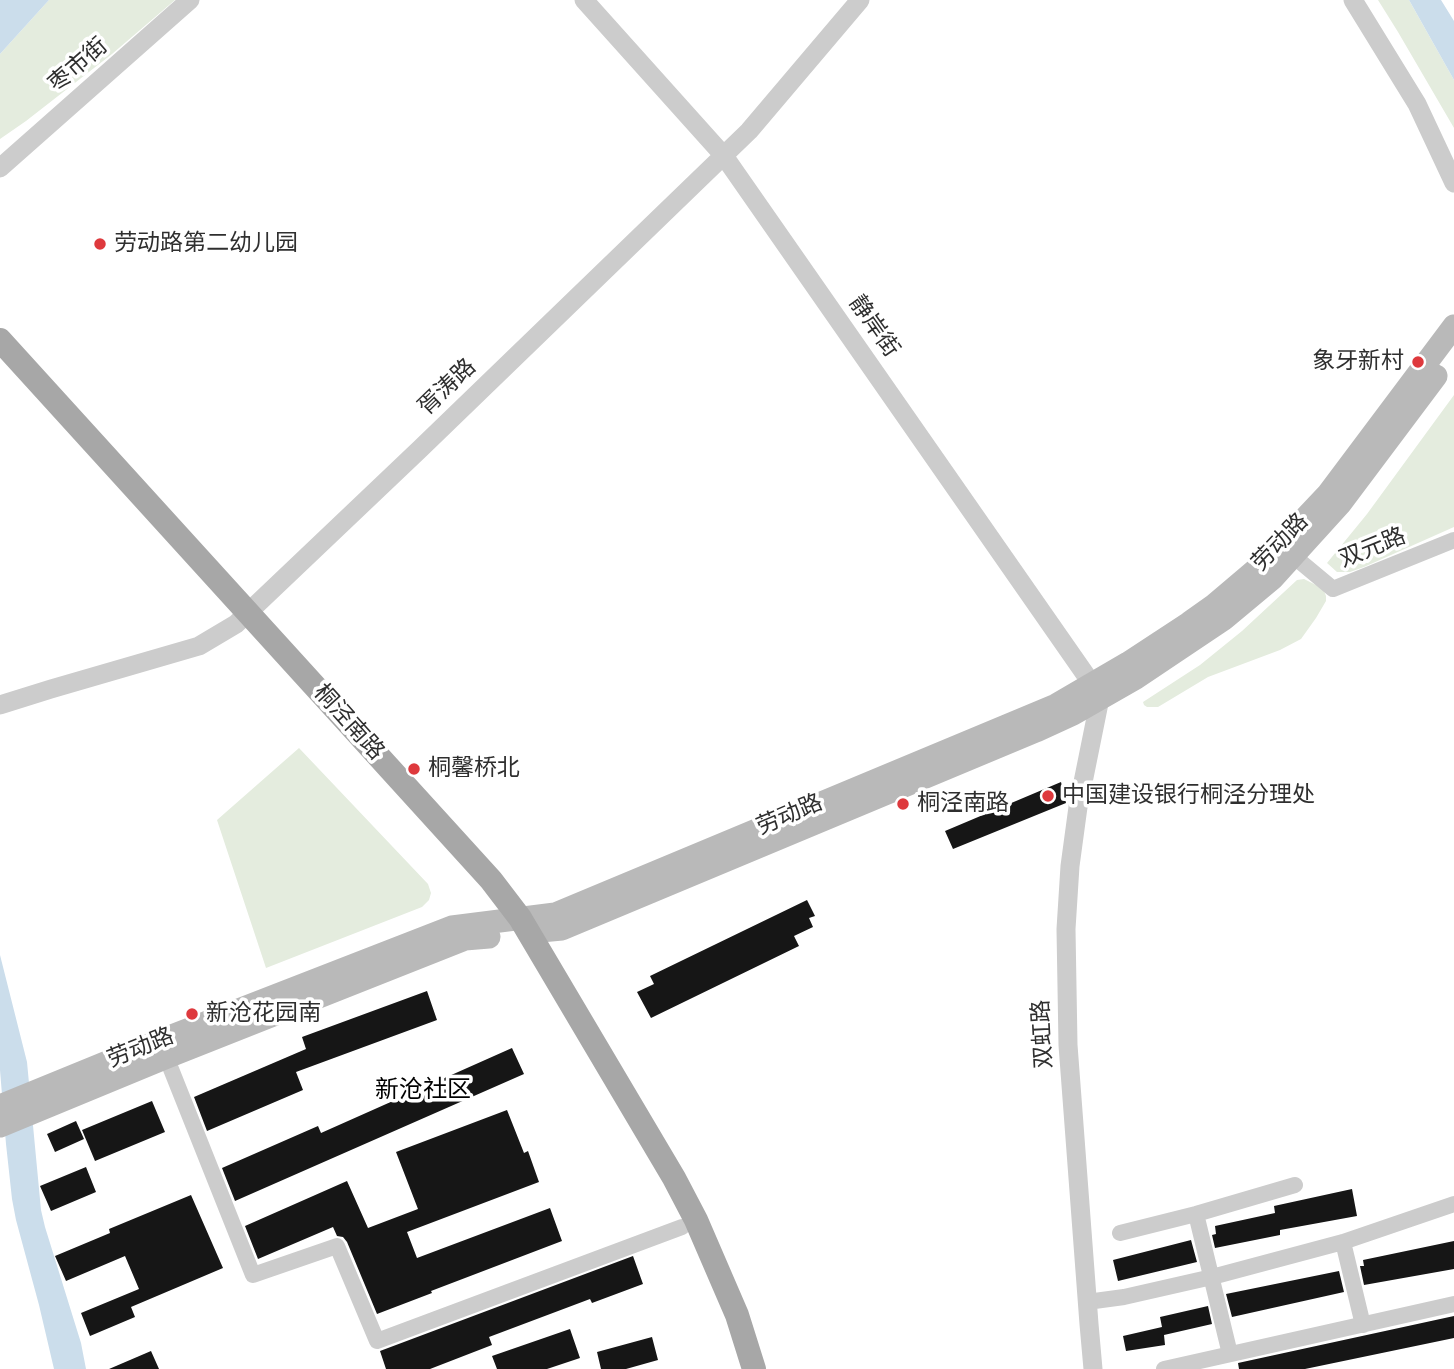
<!DOCTYPE html>
<meta charset="utf-8">
<style>
body{margin:0}
canvas{display:block;background:#fff}
</style>
<canvas width="1454" height="1369"></canvas>
<script>
const c = document.querySelector('canvas').getContext('2d');
c.lineJoin = 'round';
function fillPath(path, color) { c.fillStyle = color; c.fill(path, 'evenodd'); }
const shape = rows => new Path2D(rows.map(r => 'M' + r).join(''));
function trace(path, color, width, dash) { c.strokeStyle = color; c.lineWidth = width; c.lineCap = dash ? 'butt' : 'round'; c.setLineDash(dash || []); c.stroke(path); }
function label(font, color, halo, rows, align = 'center') {
  c.font = font + ' "Nunito Sans","Noto Sans SC",sans-serif'; c.lineWidth = 7; c.setLineDash([]); c.textBaseline = 'middle'; c.strokeStyle = halo; c.fillStyle = color; for (const [text, x, y, turn = 0] of rows) {
    c.save(); c.translate(x, y); c.rotate((+turn || 0) * Math.PI / 180); c.textAlign = isNaN(turn) ? turn : align; if (halo) c.strokeText(text, 0, 0); c.fillText(text, 0, 0); c.restore();
  }
}
fillPath(shape([
 [49,0,175,0,112,54,26,121,0,139,0,54],
 [1378,0,1409,0,1414,9,1454,80,1454,128,1398,32],
 [1454,395,1454,527,1364,567,1350,572,1337,572,1327,563,1367,514],
 [1304,579,1316,585,1324,591,1326,596,1326,601,1316,618,1301,639,1280,650,1208,677,1158,707,1147,707,1144,705,1143,702,1200,665,1242,631,1297,580],
 [299,748,428,884,431,893,429,900,422,907,266,968,217,820]
]), '#e4ecde');
fillPath(shape([
 [0,0,49,0,0,54],
 [1409,0,1441,0,1454,21,1454,80],
 [0,955,27,1062,41,1210,45,1227,81,1343,86,1369,54,1369,39,1305,16,1220,12,1199,6,1144,0,1070]
]), '#cbddeb');
fillPath(shape([
 [1061,782,1066,803,953,849,945,831],
 [807,900,815,916,809,918,813,927,794,936,799,946,651,1018,637,992,654,984,650,976],
 [427,991,437,1020,296,1072,303,1090,207,1131,194,1097,306,1049,302,1037],
 [512,1048,524,1074,235,1201,222,1168,318,1126,321,1133],
 [152,1101,165,1132,95,1161,82,1130],
 [507,1110,524,1153,528,1151,539,1182,407,1232,417,1258,550,1208,562,1241,431,1291,432,1293,377,1314,347,1242,343,1237,337,1236,333,1227,258,1259,245,1226,347,1181,368,1228,418,1209,396,1152],
 [76,1121,84,1139,55,1152,47,1134],
 [86,1167,96,1192,51,1211,40,1186],
 [1352,1189,1357,1216,1280,1230,1280,1235,1215,1248,1212,1235,1216,1234,1215,1226,1275,1213,1274,1206],
 [191,1195,223,1268,131,1307,135,1317,90,1336,81,1313,139,1289,125,1256,66,1281,55,1256,110,1233,109,1229],
 [1191,1240,1197,1262,1118,1281,1113,1260],
 [1454,1241,1454,1269,1364,1285,1360,1266,1364,1266,1363,1260],
 [633,1256,643,1284,592,1303,590,1299,489,1337,492,1345,430,1369,386,1369,380,1351],
 [1339,1271,1344,1292,1232,1317,1226,1294],
 [1208,1306,1212,1324,1164,1335,1165,1345,1126,1351,1123,1336,1162,1327,1160,1317],
 [1454,1316,1454,1338,1305,1369,1239,1369,1238,1363],
 [570,1329,580,1358,547,1369,497,1369,492,1356],
 [652,1337,658,1360,626,1369,601,1369,597,1352],
 [151,1351,159,1369,109,1369]
]), '#161616');
trace(shape([
 [1285,549,1333,589,1454,540],
 [163,1049,253,1275,337,1246,377,1341,682,1227],
 [1196,1214,1230,1354],
 [1120,1233,1196,1214,1295,1185],
 [1343,1242,1363,1325],
 [1087,1302,1124,1297,1212,1277,1343,1242,1454,1204],
 [1164,1369,1454,1304]
]), '#ccc', 16);
trace(shape([
 [584,0,724,156,1092,684,1100,698,1078,807,1070,866,1066,929,1068,1045,1089,1324,1093,1369],
 [1353,0,1417,104,1454,183],
 [0,168,190,0],
 [0,705,51,689,199,646,236,624,420,449,749,131,860,0]
]), '#ccc', 19);
trace(shape([
 [530,932,562,929,1036,731,1073,714,1136,678,1224,619,1272,579,1340,504,1436,376],
 [0,1106,159,1041,452,927,555,914,1056,705,1128,663,1189,623,1213,606,1259,567,1328,494,1454,326],
 [0,1126,167,1057,465,939,489,937]
]), '#b9b9b9', 23);
trace(shape([
 [0,340,491,880,520,918,674,1178,696,1220,737,1315,754,1369]
]), '#a7a7a7', 24);
for (const [x, y, r, color] of [
 [100,244,7,"#de393d"],
 [1418,362,7,"#de393d"],
 [414,769,7,"#de393d"],
 [1048,796,7,"#de393d"],
 [903,804,7,"#de393d"],
 [192,1014,7,"#de393d"]
]) { const dot = new Path2D(); dot.arc(x, y, r, 0, 2 * Math.PI); c.fillStyle = color; c.fill(dot); trace(dot, '#fff', 2.5); }
label('23px', '#2f2f2f', '#fff', [
 ["枣市街",79,66,-41],
 ["静岸街",873,327,55],
 ["胥涛路",448,388,-44],
 ["劳动路",1281,543,-46],
 ["双元路",1373,549,-22],
 ["桐泾南路",348,723,48],
 ["劳动路",790,816,-23],
 ["双虹路",1044,1034,-93],
 ["劳动路",141,1049,-22]
]);
label('23px', '#2f2f2f', '#fff', [
 ["劳动路第二幼儿园",114,244],
 ["象牙新村",1404,362,"right"],
 ["桐馨桥北",428,769],
 ["中国建设银行桐泾分理处",1062,796],
 ["桐泾南路",917,804],
 ["新沧花园南",206,1014]
], 'left');
label('24px', '#000', '#fff', [
 ["新沧社区",423,1091]
]);
</script>
